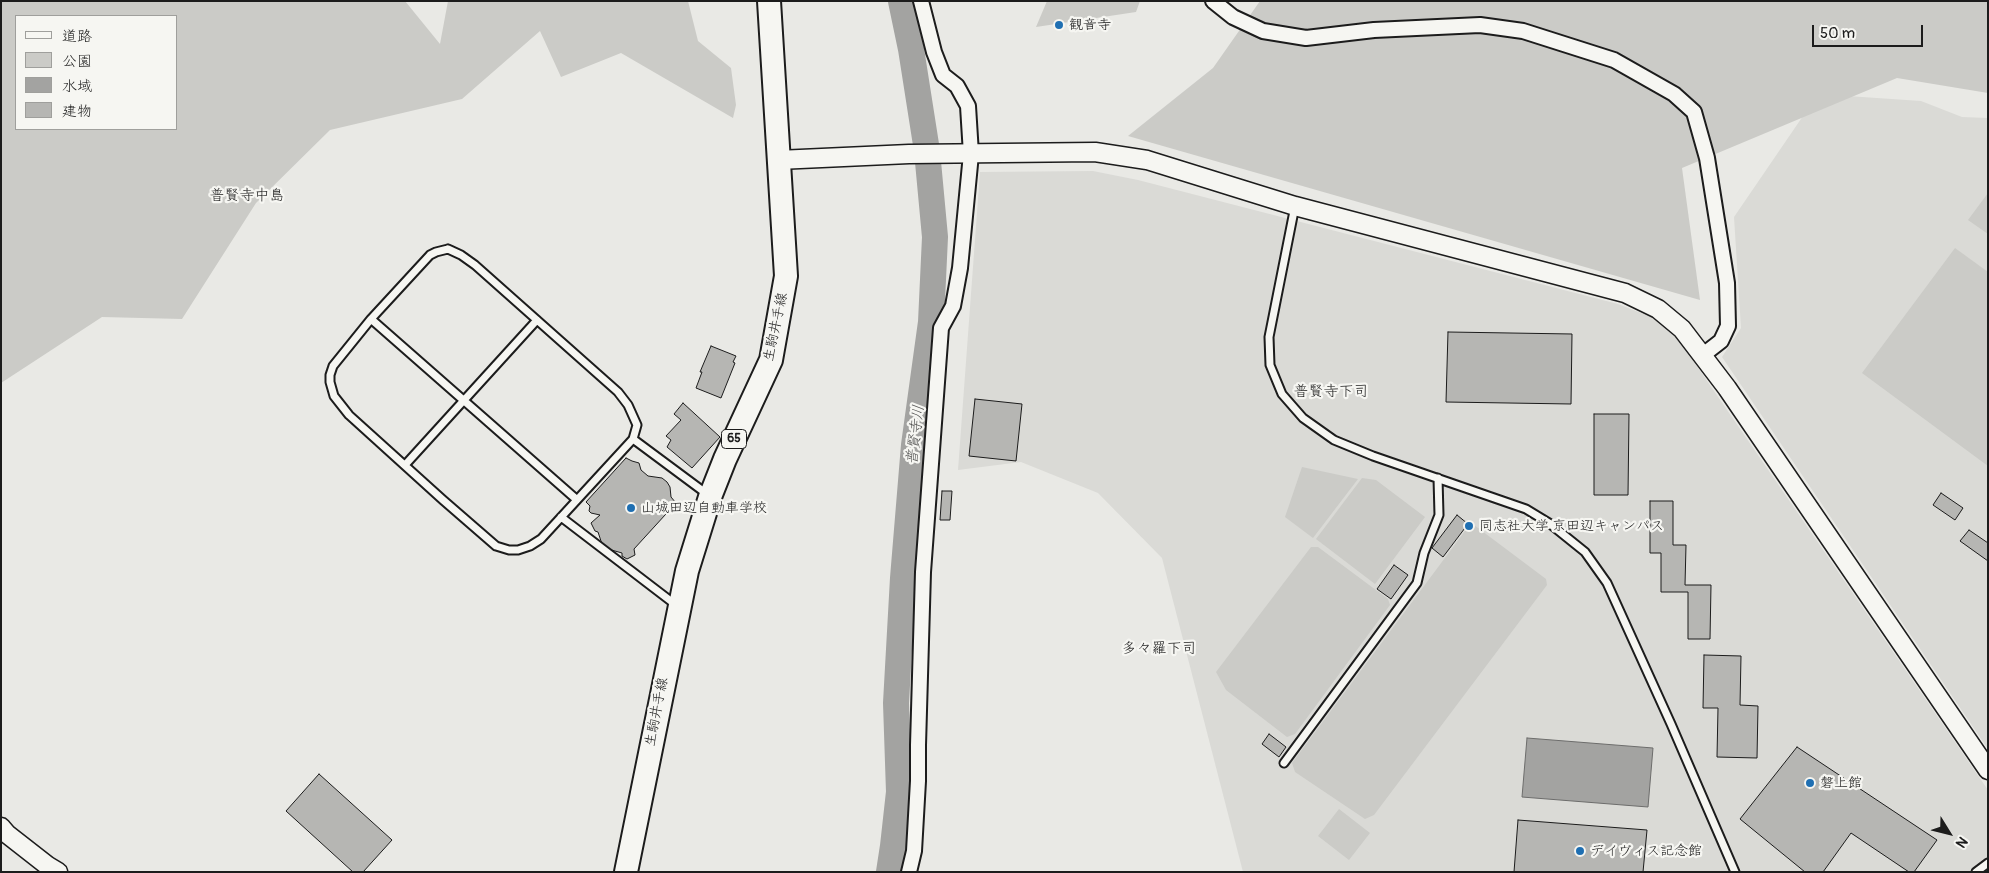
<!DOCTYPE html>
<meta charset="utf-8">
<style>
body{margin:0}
#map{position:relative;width:1989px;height:873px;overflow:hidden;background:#e9e9e5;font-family:Pangolin,"Klee One",sans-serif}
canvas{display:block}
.frame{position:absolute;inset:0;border:2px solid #1c1c1c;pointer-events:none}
.legend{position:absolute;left:15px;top:15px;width:162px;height:115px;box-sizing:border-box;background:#f6f6f2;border:1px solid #9f9f9c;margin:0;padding:6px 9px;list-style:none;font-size:15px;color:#1c1c1c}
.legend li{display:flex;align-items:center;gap:10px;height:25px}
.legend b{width:25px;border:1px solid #9f9f9c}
.north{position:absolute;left:1924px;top:808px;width:50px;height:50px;-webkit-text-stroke:4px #f6f6f2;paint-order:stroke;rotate:126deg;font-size:14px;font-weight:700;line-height:20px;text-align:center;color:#1c1c1c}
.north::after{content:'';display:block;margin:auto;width:18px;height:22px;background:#1c1c1c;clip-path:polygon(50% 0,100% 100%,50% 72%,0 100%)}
.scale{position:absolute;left:1812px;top:25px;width:111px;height:22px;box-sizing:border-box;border:2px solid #1c1c1c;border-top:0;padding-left:6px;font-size:15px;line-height:18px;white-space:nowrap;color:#1c1c1c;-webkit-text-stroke:4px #f6f6f2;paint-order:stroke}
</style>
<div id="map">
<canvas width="1989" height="873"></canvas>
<div class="frame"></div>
<ul class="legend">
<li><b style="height:6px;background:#f6f6f2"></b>道路</li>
<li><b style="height:14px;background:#cbcbc7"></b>公園</li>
<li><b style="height:14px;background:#a3a3a1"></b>水域</li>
<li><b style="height:14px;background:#b6b6b3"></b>建物</li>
</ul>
<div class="north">N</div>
<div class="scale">50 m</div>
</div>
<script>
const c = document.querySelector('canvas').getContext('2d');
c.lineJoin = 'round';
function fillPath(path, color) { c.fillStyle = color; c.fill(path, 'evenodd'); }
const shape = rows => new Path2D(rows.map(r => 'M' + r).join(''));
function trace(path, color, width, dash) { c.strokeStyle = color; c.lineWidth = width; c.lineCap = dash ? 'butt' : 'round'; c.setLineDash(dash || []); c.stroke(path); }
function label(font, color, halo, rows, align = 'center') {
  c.font = font + ' Pangolin,"Klee One",sans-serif'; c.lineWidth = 4.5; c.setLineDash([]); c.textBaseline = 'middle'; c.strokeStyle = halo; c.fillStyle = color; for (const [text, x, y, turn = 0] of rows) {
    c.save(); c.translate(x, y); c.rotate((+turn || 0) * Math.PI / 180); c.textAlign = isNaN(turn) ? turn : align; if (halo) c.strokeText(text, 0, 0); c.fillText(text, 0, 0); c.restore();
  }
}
fillPath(shape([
 [1818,94,1921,101,1962,117,1988,118,1988,749,1722,357,1741,328,1734,217],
 [1093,171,1138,180,1618,304,1654,318,1679,340,1988,790,1988,872,1243,872,1162,558,1098,493,1021,462,958,470,980,172]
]), '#dadad6');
fillPath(shape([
 [1,1,405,1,440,44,448,1,688,1,698,41,731,68,736,105,733,118,621,53,561,77,540,31,462,99,330,130,256,203,182,319,102,317,1,383],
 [176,16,176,129,16,129,16,16],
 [1047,1,1140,1,1136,12,1036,27],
 [1260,1,1988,1,1988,93,1897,78,1682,168,1700,300,1128,136,1213,68],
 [1988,193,1988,234,1968,220],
 [1955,248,1988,272,1988,466,1862,373],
 [1302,467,1358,479,1313,538,1285,517],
 [1362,478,1376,480,1425,517,1375,584,1316,539],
 [1474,525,1546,579,1547,585,1374,815,1365,819,1295,772,1292,763,1468,527],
 [1311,547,1318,547,1388,599,1390,605,1295,734,1287,737,1226,690,1216,672],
 [1339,809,1370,833,1349,860,1318,836]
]), '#cbcbc7');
const water = shape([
 [1527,738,1653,748,1648,807,1522,797,1527,738]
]);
fillPath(water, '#a3a3a1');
trace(water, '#6d6d6c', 1);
trace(shape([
 [889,872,893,846,899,792,896,703,903,578,914,445,931,322,935,237,927,151,911,49,901,1]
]), '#a3a3a1', 26);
const building = shape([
 [1448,332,1572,334,1571,404,1446,402,1448,332],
 [711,346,736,356,733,362,735,363,721,398,696,388,702,372,700,372,711,346],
 [975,399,1022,404,1016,461,969,456,975,399],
 [683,403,720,437,692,468,667,447,671,440,666,436,681,420,674,414,683,403],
 [1594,414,1629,414,1628,495,1594,495,1594,414],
 [626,458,632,461,639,463,641,470,648,476,662,478,667,482,670,487,671,497,676,503,634,549,635,555,627,559,622,556,622,553,608,549,602,544,598,532,595,531,591,523,600,515,591,513,589,511,590,506,586,502,626,458],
 [942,491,952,491,950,520,940,520,942,491],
 [1941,493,1963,508,1955,520,1933,505,1941,493],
 [1650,501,1673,501,1673,545,1686,545,1685,585,1711,585,1710,639,1688,639,1688,592,1661,592,1661,553,1650,553,1650,501],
 [1457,515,1468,524,1443,557,1432,548,1457,515],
 [1969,530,1988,543,1988,561,1960,541,1969,530],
 [1394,565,1408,575,1391,599,1377,589,1394,565],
 [1704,655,1741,656,1740,705,1758,706,1757,758,1717,757,1718,708,1703,708,1704,655],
 [1269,734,1286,747,1279,757,1262,744,1269,734],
 [1797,747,1937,840,1914,872,1909,872,1851,833,1823,872,1805,872,1740,819,1797,747],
 [319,774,392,840,363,872,353,872,286,811,319,774],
 [1518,820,1647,830,1643,872,1514,872,1518,820]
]);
fillPath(building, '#b6b6b3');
trace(building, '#1c1c1c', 1);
const service = shape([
 [1295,206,1269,337,1270,365,1282,394,1303,418,1334,440,1373,456,1526,509,1549,523,1585,552,1607,583,1671,724,1735,872],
 [448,249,461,255,475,265,618,392,628,405,637,425,633,439,541,539,530,546,518,550,509,550,496,546,443,500,349,415,334,396,330,382,330,375,333,366,371,319,430,255,436,252,448,249],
 [371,319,576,499],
 [633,439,707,494],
 [405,465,537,320],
 [561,517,676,605],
 [1284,763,1417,583,1424,553,1439,515,1438,478],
 [1976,872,1988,863]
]);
const minor = shape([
 [1213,1,1233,17,1263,31,1306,38,1374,30,1480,25,1523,31,1614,60,1674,94,1694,112,1707,158,1727,283,1728,326,1721,341,1703,355],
 [909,872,914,851,918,781,918,745,923,572,941,328,953,306,960,268,971,154,968,106,957,86,943,75,934,52,921,1]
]);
const tertiary = shape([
 [778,160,909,154,1095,152,1147,160,1295,206,1625,293,1658,309,1682,329,1727,388,1988,770],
 [1,827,7,834,48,866,58,872]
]);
const primary = shape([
 [626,872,687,571,710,497,725,459,771,360,786,276,769,1]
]);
trace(service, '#1c1c1c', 11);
trace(minor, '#1c1c1c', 18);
trace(tertiary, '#1c1c1c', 21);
trace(primary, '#1c1c1c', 26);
trace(service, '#f6f6f2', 7);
trace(minor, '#f6f6f2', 14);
trace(tertiary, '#f6f6f2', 18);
trace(primary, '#f6f6f2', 22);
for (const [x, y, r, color] of [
 [1059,25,5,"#1f6fb2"],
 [631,508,5,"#1f6fb2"],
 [1469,526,5,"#1f6fb2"],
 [1810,783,5,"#1f6fb2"],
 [1580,851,5,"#1f6fb2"]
]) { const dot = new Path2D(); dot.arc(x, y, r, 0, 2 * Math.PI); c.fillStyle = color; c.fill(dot); trace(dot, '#f6f6f2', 2); }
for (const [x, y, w] of [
 [734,439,25]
]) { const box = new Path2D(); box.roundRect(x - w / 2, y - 9.5, w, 19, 4); c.fillStyle = '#f6f6f2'; c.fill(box); trace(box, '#1c1c1c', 1); }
label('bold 12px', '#1c1c1c', null, [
 ["65",734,439]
]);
label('14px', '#1c1c1c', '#f6f6f2', [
 ["観音寺",1069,25],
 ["山城田辺自動車学校",641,508],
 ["同志社大学 京田辺キャンパス",1479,526],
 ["磐上館",1820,783],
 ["デイヴィス記念館",1590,851]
], 'left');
label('14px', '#1c1c1c', '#f6f6f2', [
 ["生駒井手線",776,327,-78],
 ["生駒井手線",657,712,-79]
]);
label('15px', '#1c1c1c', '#f6f6f2', [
 ["普賢寺中島",247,196],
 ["普賢寺下司",1331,392],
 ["多々羅下司",1159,649]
]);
label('italic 15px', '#525251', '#f6f6f2', [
 ["普賢寺川",916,435,-83]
]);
</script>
